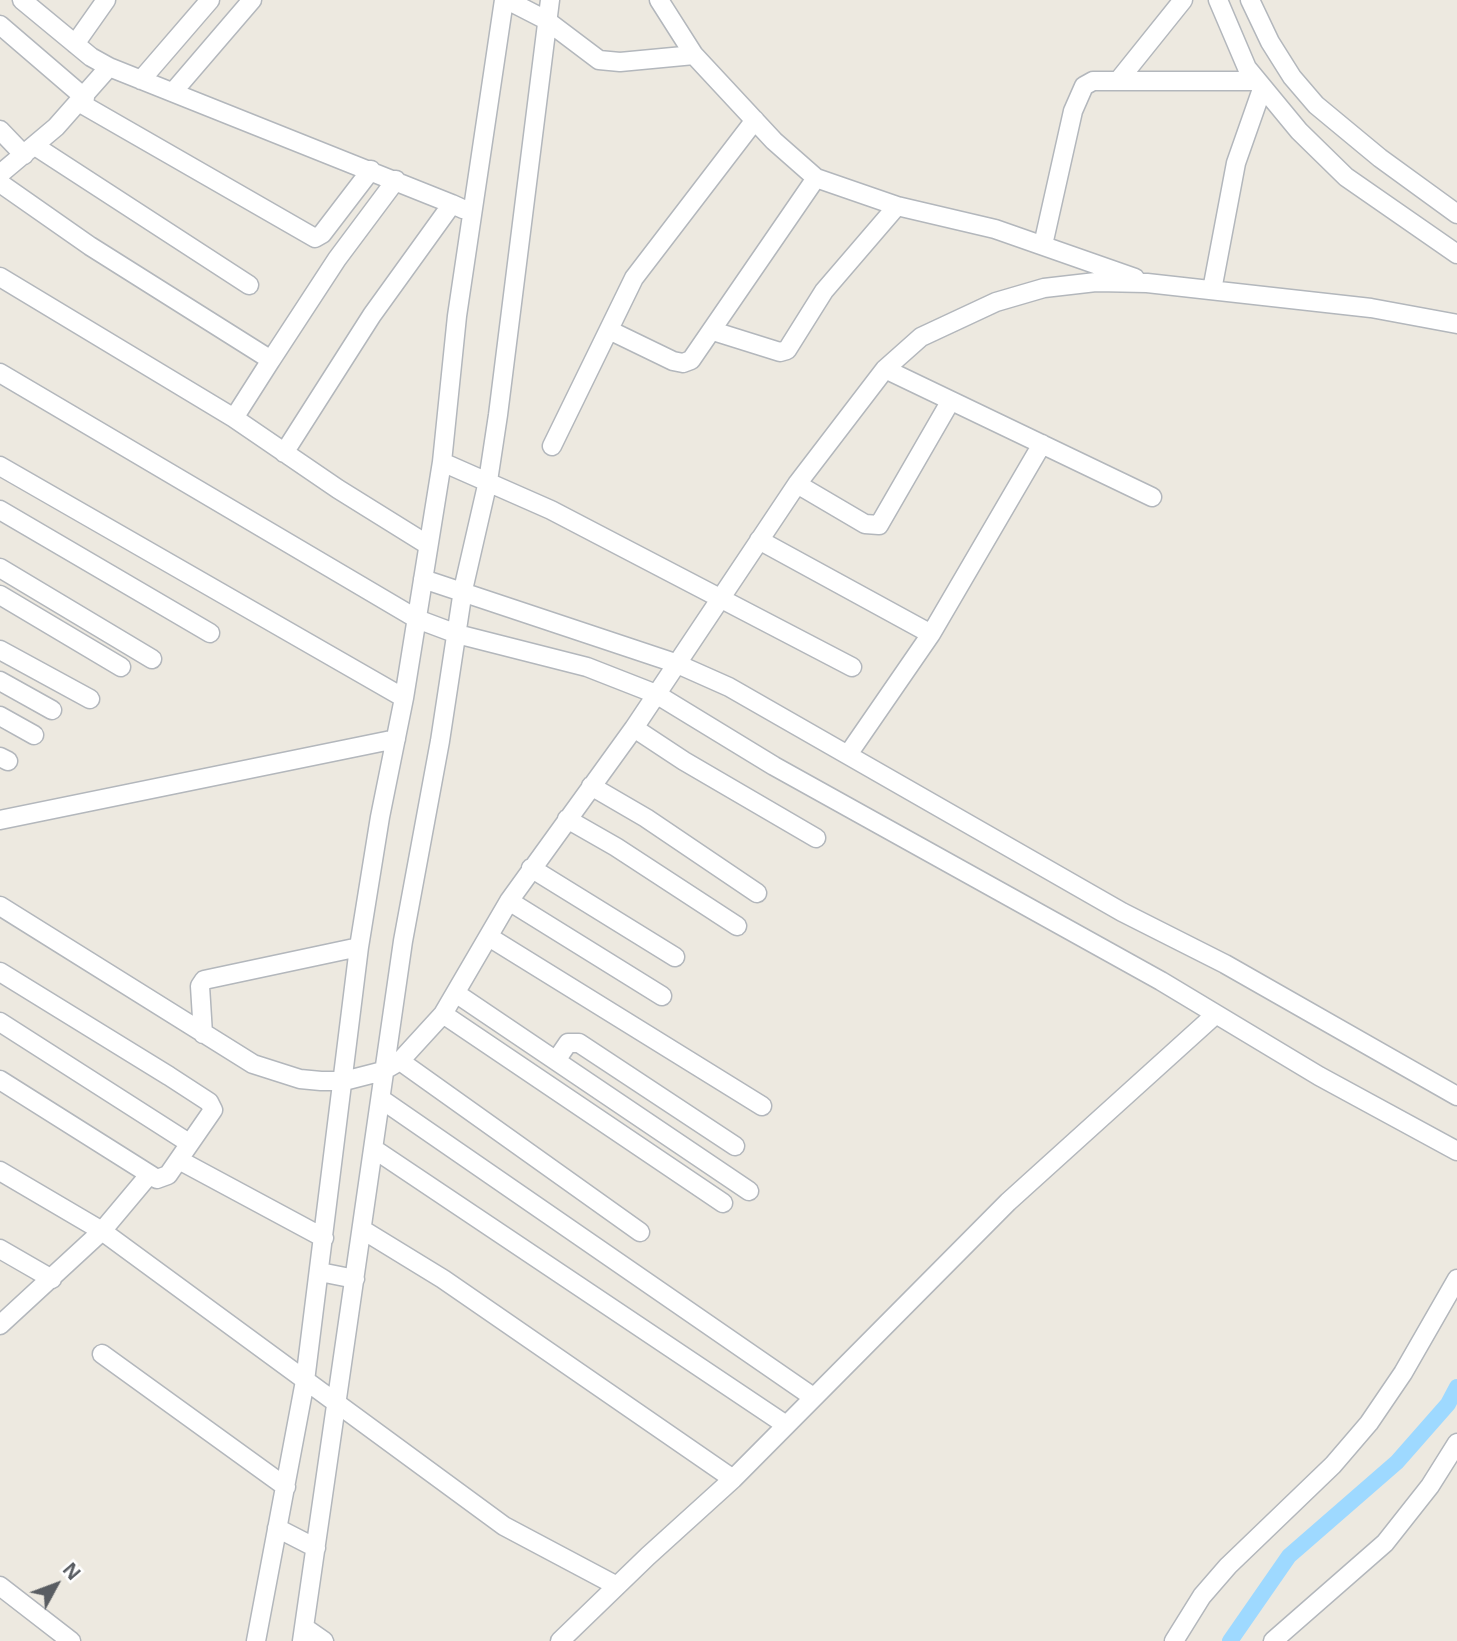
<!DOCTYPE html>
<style>
body{margin:0}
#map{position:relative;width:1457px;height:1641px;overflow:hidden;background:#ede9e0;font-family:"Open Sans",sans-serif}
canvas{display:block}
.north{position:absolute;left:21px;top:1550px;width:70px;height:70px;-webkit-text-stroke:5px #fff;paint-order:stroke;rotate:49deg;font-size:19px;font-weight:700;line-height:28px;text-align:center;color:#595d62}
.north::after{content:'';display:block;margin:auto;width:24px;height:32px;background:#595d62;clip-path:polygon(50% 0,100% 100%,50% 72%,0 100%)}
</style>
<div id="map">
<canvas width="1457" height="1641"></canvas>
<div class="north">N</div>
</div>
<script>
const c = document.querySelector('canvas').getContext('2d');
c.lineJoin = 'round';
const shape = rows => new Path2D(rows.map(r => 'M' + r).join(''));
function trace(path, color, width, dash) { c.strokeStyle = color; c.lineWidth = width; c.lineCap = dash ? 'butt' : 'round'; c.setLineDash(dash || []); c.stroke(path); }
trace(shape([
 [1230,1641,1289,1556,1397,1462,1448,1404,1457,1387]
]), '#9ed9ff', 16);
const minor = shape([
 [22,0,91,57,109,67,452,204],
 [507,0,546,20,599,60,620,62,694,55],
 [659,0,694,55,774,141,816,178,897,206,995,229,1135,278],
 [1218,0,1247,68,1299,131,1346,177,1457,254],
 [1250,0,1270,42,1292,77,1316,105,1380,158,1457,214],
 [0,25,85,98],
 [75,44,106,0],
 [141,80,210,0],
 [1118,81,1183,0],
 [173,92,252,0],
 [80,103,315,238,322,234,371,170],
 [0,130,24,155],
 [35,146,249,285],
 [0,174,56,127,109,67],
 [0,183,90,246,271,360,234,418],
 [1043,245,1073,111,1084,86,1093,81,1256,81],
 [0,277,234,418,338,489,428,545],
 [1212,290,1236,163,1262,89],
 [609,330,673,361,683,363,691,360,816,178],
 [713,331,780,352,787,350,824,291,897,206],
 [271,360,337,259,396,180],
 [885,369,1152,497],
 [0,373,417,619,457,634,587,667,656,694,774,766,1161,981,1319,1076,1457,1151],
 [552,446,634,278,755,120],
 [284,453,372,315,452,204,463,209],
 [442,462,551,510,852,667],
 [0,466,404,698],
 [797,484,865,524,879,525,950,402],
 [0,510,210,633],
 [759,540,931,634],
 [0,568,152,659],
 [423,579,675,663,729,687,1122,912,1225,964,1457,1096],
 [0,595,121,667],
 [0,650,90,699],
 [0,681,52,710],
 [0,716,34,735],
 [634,728,684,761,816,838],
 [849,753,931,634,1042,444],
 [0,757,8,761],
 [591,786,646,818,757,893],
 [567,819,616,847,737,926],
 [0,820,396,739],
 [531,868,675,957],
 [509,901,662,996],
 [0,906,253,1064,300,1079,321,1081,344,1081,383,1071,400,1061,443,1014,509,901,634,728,797,484,885,369,921,337,996,302,1044,288,1096,282,1147,283,1371,308,1457,324],
 [489,937,762,1106],
 [0,972,169,1076,209,1102,213,1110,168,1175,157,1179,0,1080],
 [457,994,749,1191],
 [443,1014,723,1203],
 [0,1022,189,1143],
 [203,1034,200,986,204,980,359,947],
 [557,1059,568,1043,579,1043,735,1146],
 [400,1061,640,1232],
 [381,1099,813,1397],
 [374,1149,786,1425],
 [179,1160,324,1238],
 [0,1171,102,1231,504,1526,617,1586],
 [363,1230,443,1279,733,1479],
 [0,1249,52,1279],
 [320,1272,355,1279],
 [0,1325,102,1231,149,1175],
 [102,1354,286,1487],
 [277,1528,316,1548],
 [0,1586,71,1641],
 [304,1627,324,1641],
 [256,1641,305,1381,359,947,380,817,404,698,442,462,457,316,504,0],
 [302,1641,403,941,440,741,463,590,488,481,498,415,550,0],
 [560,1641,648,1556,733,1479,1008,1202,1216,1014],
 [1174,1641,1202,1596,1228,1566,1333,1465,1369,1423,1403,1373,1457,1279],
 [1273,1641,1385,1543,1430,1486,1457,1443]
]);
trace(minor, '#b3b7bc', 21);
trace(minor, '#fff', 18);
</script>
